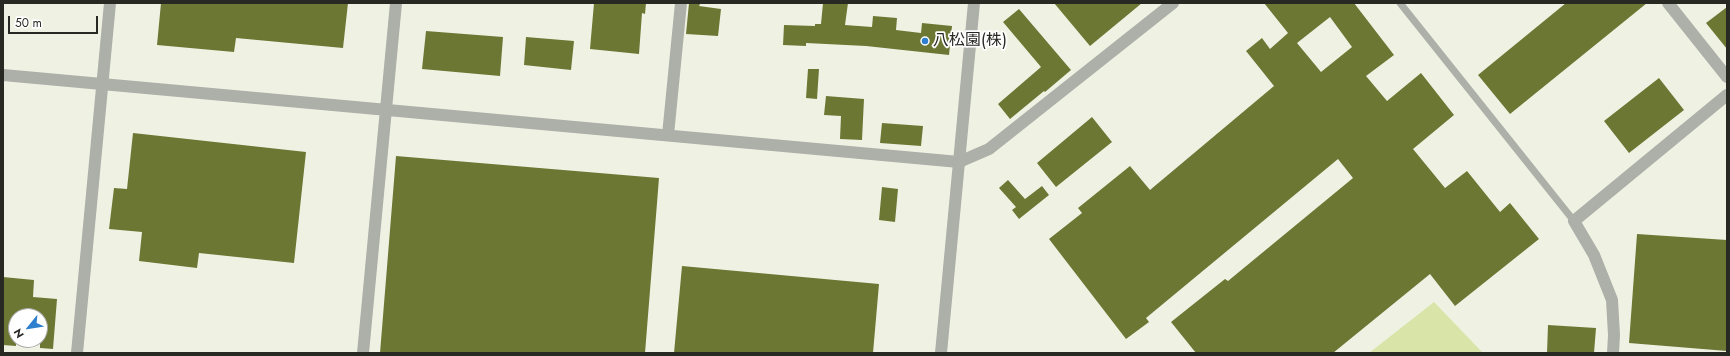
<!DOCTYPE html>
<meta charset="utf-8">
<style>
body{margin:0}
#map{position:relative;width:1730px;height:356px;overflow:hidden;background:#eff2e3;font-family:Jost,sans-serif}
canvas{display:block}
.frame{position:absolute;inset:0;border:4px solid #282923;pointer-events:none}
.north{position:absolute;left:8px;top:308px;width:40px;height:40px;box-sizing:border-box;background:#fff;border:1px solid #a9a9a7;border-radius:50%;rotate:240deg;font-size:11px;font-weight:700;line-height:16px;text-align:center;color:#282923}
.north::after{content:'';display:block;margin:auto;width:14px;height:18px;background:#2e7fce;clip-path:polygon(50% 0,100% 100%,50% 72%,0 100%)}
.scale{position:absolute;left:8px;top:16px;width:90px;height:18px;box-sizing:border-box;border:2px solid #282923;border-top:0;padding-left:5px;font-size:12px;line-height:14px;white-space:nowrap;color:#282923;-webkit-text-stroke:3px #fff;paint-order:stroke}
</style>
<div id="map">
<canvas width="1730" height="356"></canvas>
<div class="frame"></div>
<div class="north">N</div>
<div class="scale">50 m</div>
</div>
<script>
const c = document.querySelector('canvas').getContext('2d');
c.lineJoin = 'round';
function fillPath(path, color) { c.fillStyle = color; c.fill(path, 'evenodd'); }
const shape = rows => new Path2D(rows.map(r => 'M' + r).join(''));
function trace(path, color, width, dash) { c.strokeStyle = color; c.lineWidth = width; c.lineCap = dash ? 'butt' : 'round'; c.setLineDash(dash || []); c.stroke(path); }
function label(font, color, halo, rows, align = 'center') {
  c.font = font + ' Jost,"Noto Sans JP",sans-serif'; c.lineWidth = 3.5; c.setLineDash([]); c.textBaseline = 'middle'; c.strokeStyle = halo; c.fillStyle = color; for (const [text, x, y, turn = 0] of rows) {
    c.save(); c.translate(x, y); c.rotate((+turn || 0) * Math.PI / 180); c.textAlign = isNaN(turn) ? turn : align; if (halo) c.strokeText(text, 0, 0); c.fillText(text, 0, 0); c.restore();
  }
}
fillPath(shape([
 [1434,302,1483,353,1369,353]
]), '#d8e4a8');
fillPath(shape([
 [161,3,348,3,343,48,236,38,234,52,157,45],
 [594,3,646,3,645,14,642,13,639,54,590,49],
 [689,3,700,4,699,6,721,9,718,36,686,34],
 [823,3,848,3,845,25,872,27,873,16,897,18,896,30,921,33,922,23,952,26,949,55,866,46,806,43,806,46,783,45,784,25,815,26,815,24,821,24],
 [1054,3,1142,3,1090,46],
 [1264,3,1354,3,1394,55,1366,76,1387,101,1421,73,1454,115,1413,149,1445,188,1467,171,1500,212,1510,203,1539,239,1455,306,1430,274,1333,353,1196,353,1171,322,1225,279,1228,281,1353,178,1338,159,1146,318,1149,322,1126,339,1049,239,1082,213,1078,208,1130,166,1150,190,1274,86,1246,51,1262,38,1270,49,1288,33],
 [1330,17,1352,47,1321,72,1297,43],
 [1566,3,1647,3,1510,114,1478,75],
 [1727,7,1727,49,1706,23],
 [1019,9,1071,70,1045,92,1044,91,1010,119,998,104,1041,67,1003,22],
 [426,31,503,37,500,76,422,69],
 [526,37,574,41,571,70,524,65],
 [808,69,819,69,817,99,806,98],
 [1659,78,1684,110,1629,153,1604,121],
 [826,96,864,99,862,140,840,139,841,116,824,115],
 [1092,117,1112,142,1056,187,1037,163],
 [882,123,923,126,921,146,880,143],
 [133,133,306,152,294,263,199,253,197,268,139,261,142,232,109,229,114,188,127,189],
 [396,156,659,178,645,353,380,353],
 [1008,180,1025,199,1042,186,1049,195,1019,219,1012,210,1016,207,999,188],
 [882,187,898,189,895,222,879,220],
 [1637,234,1727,240,1727,351,1629,343],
 [682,266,879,284,873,353,674,353],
 [3,277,34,280,33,297,57,299,53,349,40,348,40,316,16,316,16,346,3,345],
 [1548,325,1596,328,1594,353,1547,353]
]), '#6d7734');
trace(shape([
 [1400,3,1574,221]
]), '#adafa9', 7);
trace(shape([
 [1668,3,1727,77],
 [3,75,959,162,989,149,1173,3],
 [668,135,681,3],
 [363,353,396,3],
 [1613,353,1614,335,1612,300,1594,255,1574,221,1727,95]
]), '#adafa9', 12);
trace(shape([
 [77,353,110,3],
 [941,353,974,3]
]), '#adafa9', 12);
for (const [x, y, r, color] of [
 [925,41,4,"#2e7fce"]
]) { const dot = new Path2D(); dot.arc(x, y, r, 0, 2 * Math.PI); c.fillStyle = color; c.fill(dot); trace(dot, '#fff', 1.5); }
label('16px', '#282923', '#fff', [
 ["八松園(株)",933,41]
], 'left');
</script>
